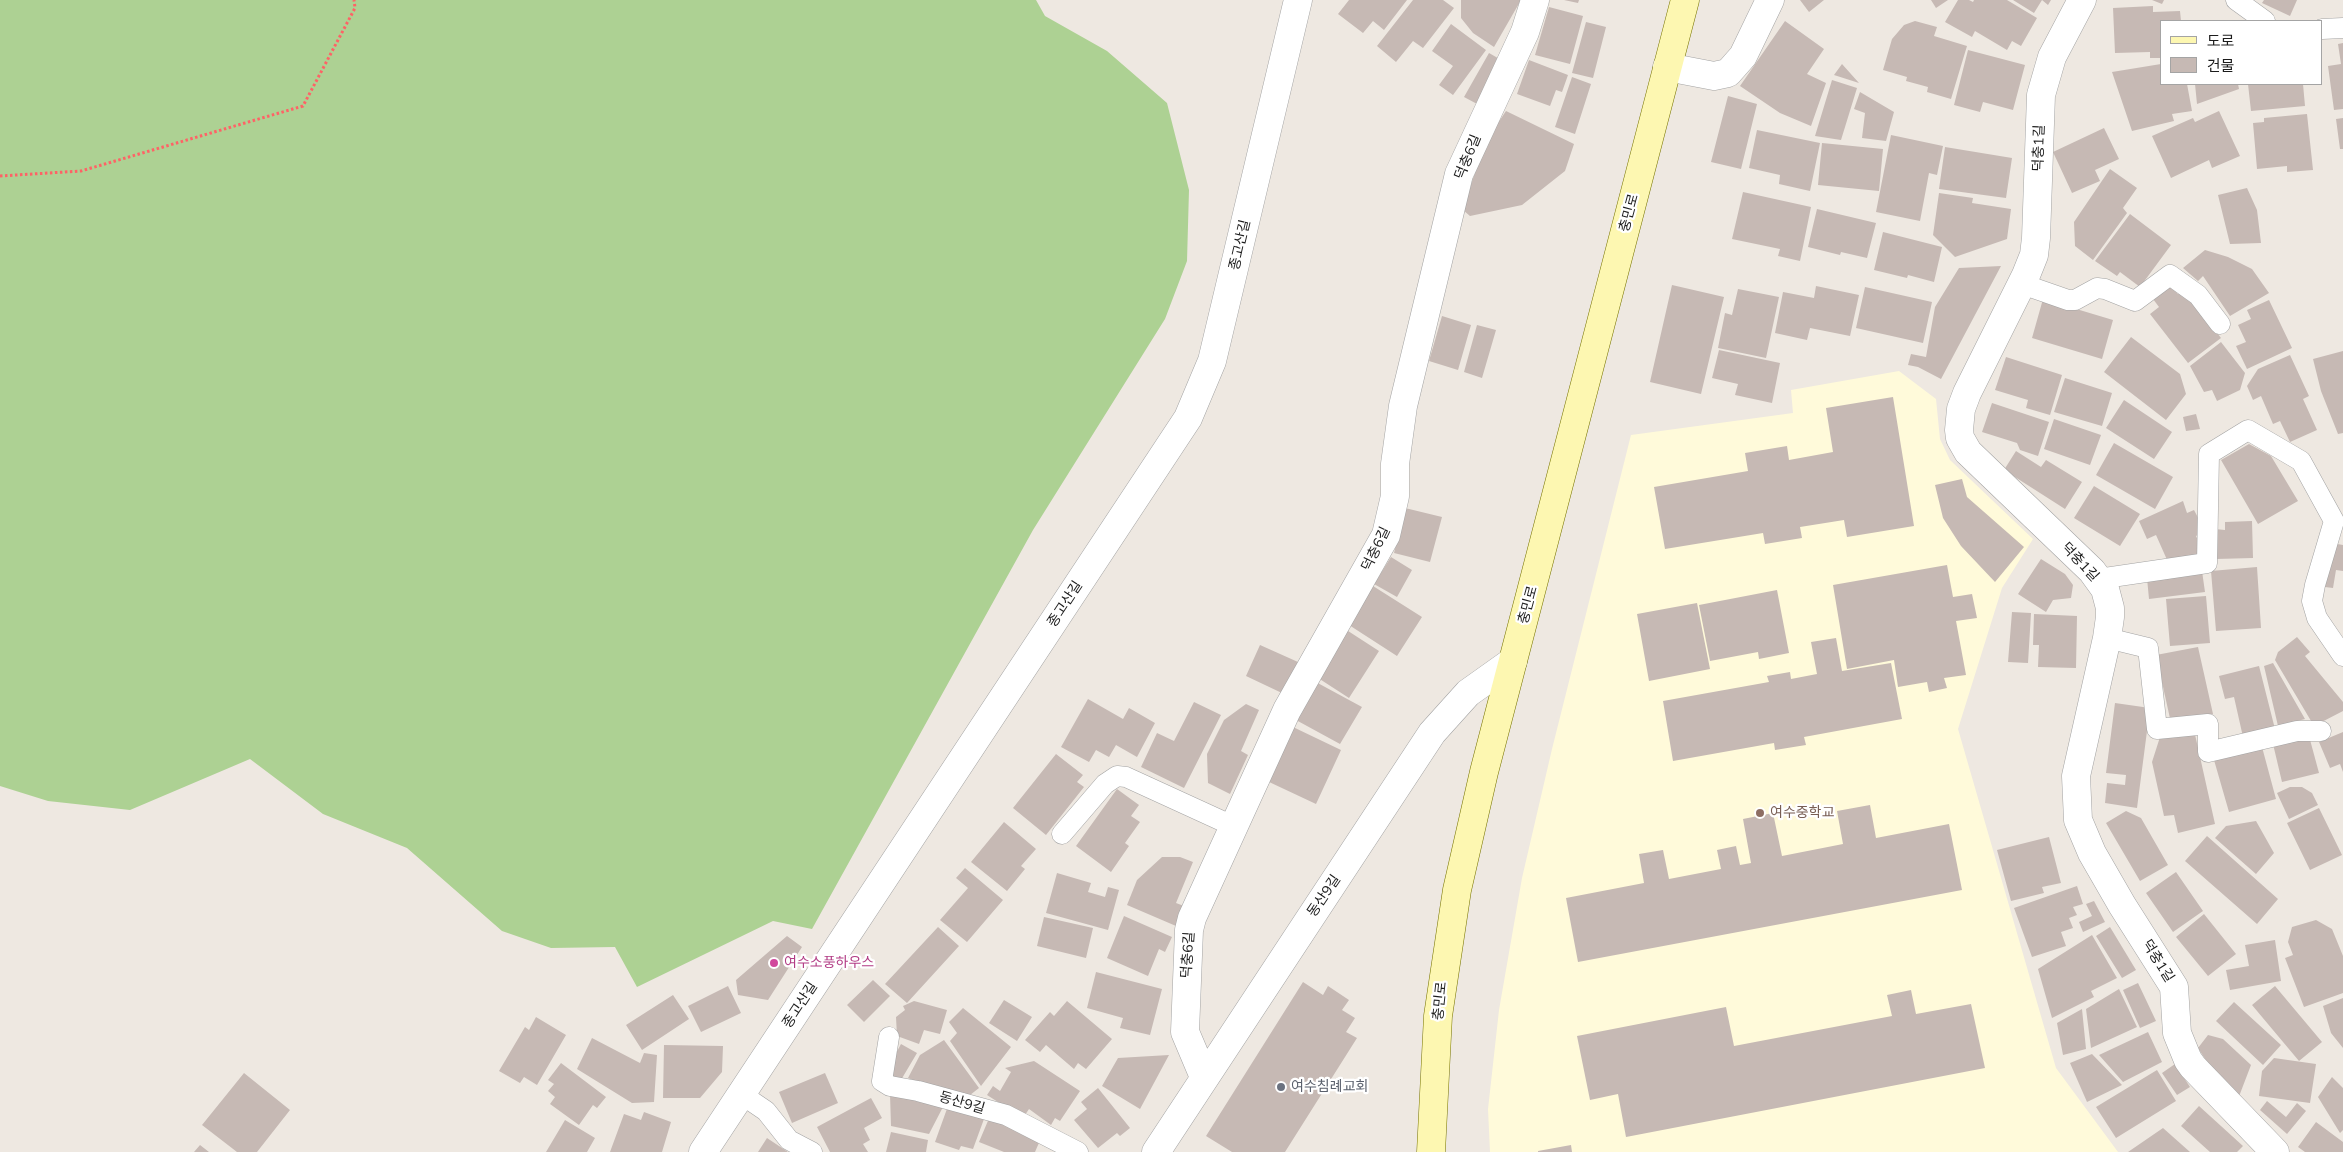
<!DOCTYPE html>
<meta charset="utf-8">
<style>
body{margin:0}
#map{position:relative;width:2343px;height:1152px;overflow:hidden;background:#eee8e1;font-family:Mulish,"Noto Sans KR",sans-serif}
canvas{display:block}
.legend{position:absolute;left:2160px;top:20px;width:162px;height:65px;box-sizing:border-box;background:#fff;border:1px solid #a4a4a4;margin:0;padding:6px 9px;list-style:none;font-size:15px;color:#1c1c1c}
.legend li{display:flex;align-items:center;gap:10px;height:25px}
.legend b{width:25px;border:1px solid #a4a4a4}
</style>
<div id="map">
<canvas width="2343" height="1152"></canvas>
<ul class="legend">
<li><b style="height:6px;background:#fdf7b1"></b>도로</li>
<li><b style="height:14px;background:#c6b9b4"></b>건물</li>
</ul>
</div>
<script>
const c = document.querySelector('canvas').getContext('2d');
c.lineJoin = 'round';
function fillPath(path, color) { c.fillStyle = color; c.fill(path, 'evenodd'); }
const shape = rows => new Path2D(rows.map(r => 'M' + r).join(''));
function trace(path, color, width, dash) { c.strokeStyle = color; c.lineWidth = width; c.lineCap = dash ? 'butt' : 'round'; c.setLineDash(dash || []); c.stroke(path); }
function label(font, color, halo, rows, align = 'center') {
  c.font = font + ' Mulish,"Noto Sans KR",sans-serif'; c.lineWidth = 4.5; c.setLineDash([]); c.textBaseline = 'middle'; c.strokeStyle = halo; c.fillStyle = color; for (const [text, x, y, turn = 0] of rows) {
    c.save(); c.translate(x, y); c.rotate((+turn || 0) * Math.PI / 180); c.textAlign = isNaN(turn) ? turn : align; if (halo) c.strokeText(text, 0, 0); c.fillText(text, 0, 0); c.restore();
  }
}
fillPath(shape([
 [1899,371,1936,399,1940,439,1950,460,2033,539,2002,588,1958,729,2056,1068,2118,1152,1490,1152,1488,1109,1499,1010,1522,878,1552,749,1631,435,1793,413,1791,390]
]), '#fffada');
fillPath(shape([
 [0,0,1036,0,1045,16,1107,51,1167,103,1189,190,1187,261,1165,319,1033,530,812,929,773,921,637,987,615,947,551,948,502,931,407,848,323,814,250,759,130,810,48,801,0,786]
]), '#add193');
fillPath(shape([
 [1349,0,1407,0,1384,30,1373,21,1363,33,1338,14],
 [1413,0,1443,0,1454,8,1423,48,1413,41,1396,62,1377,46],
 [1461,0,1521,0,1494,47,1473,33,1461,18],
 [1564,0,1579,0,1578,3],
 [1800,0,1824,0,1809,12],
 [1931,0,1948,0,1936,8],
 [1958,0,1969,0,1973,2,1974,0,2007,0,2037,18,2021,46,2012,41,2007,50,1975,31,1972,37,1945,22],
 [2013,0,2051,0,2048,5,2042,0,2034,13],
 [2152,0,2164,0,2162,4],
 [2264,0,2297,0,2290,16,2262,3],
 [2153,6,2153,12,2180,11,2181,21,2162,21,2162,58,2150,58,2150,52,2115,53,2113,8],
 [1549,7,1583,16,1570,64,1535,55],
 [1785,21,1824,49,1807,74,1826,83,1811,126,1780,113,1740,86],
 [1915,21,1937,27,1934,36,1967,46,1951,99,1927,92,1928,87,1906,81,1907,77,1883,70,1892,39,1904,25],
 [1586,22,1606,27,1593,78,1572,73],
 [1451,24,1486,50,1453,95,1439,85,1453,66,1432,51],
 [2343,43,2343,109,2334,110,2328,66,2341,64,2338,44],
 [1968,50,2025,65,2013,110,1983,102,1980,112,1954,105],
 [1489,53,1503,61,1479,105,1464,97],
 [1529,60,1568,75,1562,92,1556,90,1550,106,1517,94],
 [1842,64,1859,83,1834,75],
 [2161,64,2162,84,2187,84,2192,111,2172,114,2174,121,2132,131,2112,72],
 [1572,77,1591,84,1575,134,1555,127],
 [1832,80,1857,88,1841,140,1815,136],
 [2195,84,2238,84,2239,89,2197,104],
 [2248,84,2303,84,2305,106,2251,111],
 [1860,92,1894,112,1886,141,1862,138,1865,113,1854,109],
 [1728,96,1757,104,1741,169,1711,162],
 [1506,111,1574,144,1565,171,1522,205,1470,216,1463,210,1484,144],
 [2219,111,2240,156,2212,168,2209,160,2171,178,2152,136,2193,118,2195,122],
 [2307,114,2313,170,2287,172,2287,166,2257,169,2253,123,2264,122,2264,118],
 [2343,118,2343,149,2340,149,2336,119],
 [2104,128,2119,159,2095,170,2100,181,2072,193,2053,152],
 [1757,130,1820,143,1810,191,1779,184,1780,175,1749,168],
 [1891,135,1943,146,1937,175,1929,173,1920,221,1876,212],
 [1822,143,1883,149,1879,191,1818,185],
 [1945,147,2012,158,2006,198,1939,189],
 [2110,169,2137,188,2123,208,2127,213,2093,260,2075,246,2074,222],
 [2247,188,2257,210,2261,243,2230,244,2218,195],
 [1743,192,1811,207,1800,261,1778,256,1780,249,1732,239],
 [1939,193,1973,198,1972,203,2011,209,2007,239,1955,257,1933,235],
 [1817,209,1876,223,1867,258,1841,252,1840,255,1808,247],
 [2130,214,2171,245,2140,287,2120,272,2117,276,2095,261],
 [1883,232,1942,247,1934,282,1908,275,1907,278,1874,270],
 [2205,250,2228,257,2252,269,2269,293,2230,316,2203,276,2198,281,2183,268],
 [2001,266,1941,379,1918,367,1908,365,1911,354,1926,357,1935,307,1959,268],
 [1672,285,1724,297,1701,394,1650,382],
 [1816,286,1859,295,1850,336,1810,328,1807,340,1775,333,1783,292,1814,298],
 [2171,286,2178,294,2184,290,2221,338,2188,363,2150,314,2159,307,2153,299],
 [1865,287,1932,302,1923,343,1856,328],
 [1738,289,1779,297,1766,358,1718,348,1725,313,1732,315],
 [2043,299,2113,320,2102,359,2032,338],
 [2269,300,2292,348,2247,369,2236,346,2246,342,2238,325,2251,319,2247,310],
 [1442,316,1471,325,1458,370,1429,361],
 [1477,325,1496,330,1482,378,1464,372],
 [2131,337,2180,374,2186,394,2166,420,2104,372],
 [2221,342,2245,373,2240,390,2217,401,2212,390,2204,392,2190,366],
 [1719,350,1780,363,1772,403,1735,395,1738,384,1712,378],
 [2343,351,2343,433,2338,434,2321,391,2313,359],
 [2290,355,2309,396,2303,399,2317,430,2290,442,2280,421,2273,424,2261,396,2253,400,2247,386,2258,369],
 [2006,357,2062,375,2050,415,2026,408,2028,400,1995,390],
 [2065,378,2112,393,2102,426,2054,412],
 [1893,397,1914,526,1847,537,1844,520,1800,527,1802,538,1765,544,1763,533,1665,549,1654,487,1748,471,1745,453,1787,446,1789,460,1833,452,1826,408],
 [2124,400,2172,432,2154,459,2106,428],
 [1992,403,2049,422,2038,456,2020,450,2017,443,1982,432],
 [2196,414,2200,429,2186,431,2183,417],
 [2054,419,2101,435,2090,465,2044,449],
 [2114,443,2173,477,2155,509,2096,475],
 [2249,444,2271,456,2298,501,2258,524,2221,460],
 [2016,451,2041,467,2046,460,2082,482,2065,509,2004,470],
 [1962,479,1967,497,2024,547,1995,582,1961,546,1943,518,1935,485],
 [2094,486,2140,514,2120,546,2074,518],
 [2183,501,2187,513,2194,510,2205,531,2196,536,2206,557,2168,562,2156,535,2147,539,2139,521],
 [1405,508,1442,517,1430,562,1394,553],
 [2252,521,2253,558,2216,559,2215,529,2225,530,2225,522],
 [2332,543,2343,545,2343,571,2336,570,2333,588,2325,587],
 [1391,557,1412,570,1397,597,1374,584],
 [2041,559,2065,574,2073,585,2071,598,2053,600,2046,612,2018,594],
 [1947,565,1953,597,1972,594,1977,618,1956,621,1966,675,1944,678,1947,688,1929,692,1927,682,1898,687,1894,660,1847,669,1833,585],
 [2257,567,2261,628,2216,631,2211,571],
 [2202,571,2205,592,2149,599,2147,578],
 [1373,586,1422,617,1397,656,1349,625],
 [1777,590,1789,653,1759,659,1758,652,1710,661,1699,605],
 [2206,596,2210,643,2170,646,2166,599],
 [1697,603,1710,669,1649,681,1637,614],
 [2012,612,2031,613,2028,663,2008,662],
 [2034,614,2077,616,2076,668,2038,667,2039,645,2033,645],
 [1345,629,1379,651,1349,698,1315,676],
 [2297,637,2310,652,2305,656,2343,702,2343,711,2314,726,2275,660,2278,652],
 [1836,638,1842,671,1891,663,1902,719,1804,737,1806,745,1775,750,1774,743,1673,761,1663,701,1769,682,1767,676,1790,672,1791,679,1817,674,1811,642],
 [1260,645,1298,662,1284,694,1246,676],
 [2198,647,2213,714,2171,723,2156,655],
 [2273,663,2305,719,2278,726,2264,666],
 [2259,666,2275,729,2243,737,2234,697,2225,699,2219,676],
 [1314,681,1362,707,1340,744,1296,720],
 [1088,699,1123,719,1129,708,1155,723,1137,757,1116,745,1109,757,1096,750,1089,762,1061,747],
 [1194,702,1221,715,1184,788,1141,767,1157,733,1174,741],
 [2115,703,2150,708,2137,808,2105,803,2107,783,2125,785,2126,775,2106,773],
 [1246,704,1259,710,1241,751,1248,755,1230,794,1208,783,1207,754,1224,720],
 [1293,727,1341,750,1316,804,1267,781],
 [2194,730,2215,824,2178,833,2174,815,2164,816,2152,762,2160,737],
 [2343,732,2343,772,2340,764,2330,768,2319,742],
 [2309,736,2319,773,2282,782,2273,744],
 [2262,747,2276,799,2229,812,2214,760],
 [1056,754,1083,775,1077,782,1084,787,1046,835,1013,808],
 [2290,787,2302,787,2312,793,2318,805,2289,819,2277,793],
 [1117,789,1139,805,1131,816,1140,822,1125,843,1129,846,1111,872,1076,846],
 [1870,805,1876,838,1949,824,1962,890,1578,962,1566,898,1644,883,1639,854,1663,850,1669,879,1721,869,1717,850,1736,846,1740,865,1751,863,1743,819,1773,813,1782,856,1843,844,1837,811],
 [2319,808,2342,855,2310,870,2287,823],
 [2126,811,2141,818,2168,865,2140,881,2106,823],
 [2256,821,2274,853,2256,874,2215,838,2226,826],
 [1004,822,1036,849,1021,866,1025,869,1007,891,971,862],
 [2207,836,2278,899,2257,924,2185,861],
 [2049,837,2061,883,2042,887,2044,893,2011,901,1997,850],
 [1162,857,1180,857,1193,862,1176,903,1184,906,1176,926,1127,905,1137,880],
 [965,868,1003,900,967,942,940,920,968,888,956,878],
 [2176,872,2203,911,2173,932,2146,893],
 [1057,873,1091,883,1088,892,1105,897,1108,887,1119,890,1108,930,1046,913],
 [2077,886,2083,904,2073,907,2077,915,2069,918,2073,928,2061,932,2066,946,2032,957,2014,908],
 [2094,901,2105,922,2083,932,2079,922,2092,916,2086,904],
 [2204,914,2236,954,2208,976,2176,937],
 [1124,916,1172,937,1165,952,1159,949,1148,976,1107,958],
 [1044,917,1093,928,1086,958,1037,946],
 [2316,920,2332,929,2343,956,2343,993,2304,1007,2285,958,2293,955,2288,942,2292,927],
 [938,927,959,946,907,1003,885,984],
 [2110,927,2136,970,2122,978,2096,936],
 [2092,935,2117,978,2091,991,2094,997,2052,1018,2038,969],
 [787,936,802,947,768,1000,738,995,736,980],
 [2275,940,2281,981,2230,990,2226,970,2249,966,2245,945],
 [1096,972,1162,989,1150,1035,1120,1028,1123,1018,1087,1008],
 [873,980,890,996,864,1022,847,1005],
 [1303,982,1323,995,1328,986,1349,1000,1342,1010,1355,1018,1346,1032,1357,1038,1285,1152,1232,1152,1206,1136],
 [2138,983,2156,1021,2140,1028,2123,990],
 [728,986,741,1013,701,1032,688,1006],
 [2275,986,2322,1042,2299,1061,2252,1005],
 [2119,989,2137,1027,2091,1048,2086,1009],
 [1911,990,1916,1014,1971,1004,1985,1068,1626,1137,1618,1094,1590,1100,1577,1036,1726,1007,1734,1046,1892,1016,1887,995],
 [673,995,689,1019,642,1050,626,1025],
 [2343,998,2343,1048,2331,1033,2323,1006],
 [1004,1000,1032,1017,1017,1041,989,1023],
 [914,1001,947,1010,940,1034,924,1030,919,1044,897,1036,896,1017,905,1010,903,1006],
 [1067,1001,1112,1039,1086,1069,1078,1063,1074,1069,1046,1045,1040,1052,1025,1040,1050,1012,1054,1016],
 [2234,1002,2281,1045,2263,1065,2216,1021],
 [963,1008,1011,1047,981,1086,950,1041,957,1033,949,1022],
 [2082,1009,2086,1049,2063,1055,2057,1023],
 [536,1017,566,1035,537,1085,524,1077,520,1083,499,1071,525,1027,529,1030],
 [2148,1032,2162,1062,2123,1082,2099,1055],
 [2208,1035,2223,1039,2251,1065,2238,1099,2211,1068,2198,1048],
 [592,1038,640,1063,644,1053,657,1055,654,1102,632,1103,577,1069],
 [944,1040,979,1088,965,1099,958,1099,908,1078,920,1055],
 [901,1044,917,1053,901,1080,886,1072],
 [664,1045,723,1046,722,1072,700,1098,663,1098],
 [2092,1054,2122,1085,2087,1102,2070,1063],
 [1169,1055,1140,1109,1102,1086,1118,1058],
 [2274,1058,2316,1064,2310,1103,2259,1096,2262,1071],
 [1034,1061,1080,1091,1060,1121,1055,1118,1051,1125,1029,1109,1023,1118,987,1095,993,1086,1000,1091,1011,1072,1005,1068],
 [561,1063,606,1097,597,1108,593,1105,579,1125,550,1104,555,1097,548,1091,554,1084,548,1080],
 [2175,1064,2190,1087,2177,1095,2162,1073],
 [2157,1070,2176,1101,2116,1138,2096,1107],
 [244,1073,290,1110,257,1152,237,1152,202,1125],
 [825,1073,838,1103,792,1123,779,1092],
 [2332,1077,2343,1088,2343,1130,2340,1133,2318,1097],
 [1098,1088,1130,1128,1120,1136,1117,1133,1098,1148,1074,1120,1087,1109,1081,1102],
 [890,1094,944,1105,929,1134,891,1126],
 [871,1098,882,1118,864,1128,870,1140,863,1144,868,1152,830,1152,817,1127],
 [2267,1101,2286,1117,2297,1103,2306,1111,2287,1134,2260,1110],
 [948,1106,984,1119,973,1149,961,1146,959,1150,935,1142],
 [2199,1106,2243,1146,2237,1152,2210,1152,2181,1126],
 [644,1112,671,1122,662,1152,610,1152,624,1114,641,1120],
 [990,1116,1041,1138,1035,1152,1004,1152,979,1142],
 [565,1120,595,1138,587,1152,546,1152],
 [2316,1122,2343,1142,2343,1152,2305,1152,2298,1147],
 [2163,1128,2190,1152,2128,1152],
 [891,1132,928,1140,926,1152,886,1152],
 [767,1138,788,1152,758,1152],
 [200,1145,209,1152,194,1152],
 [1571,1145,1572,1152,1538,1152,1538,1151]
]), '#c6b9b4');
const lane = shape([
 [2236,0,2265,21],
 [2322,29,2343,28],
 [2022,284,2068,300,2075,300,2097,288,2105,289,2135,301,2170,275,2198,295,2220,324],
 [2098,579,2207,563,2209,454,2248,430,2301,461,2334,521,2315,585,2312,601,2317,618,2343,656],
 [2107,638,2148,648,2157,729,2208,724,2208,752,2297,731,2321,731],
 [1062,834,1105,784,1117,776,1126,777,1233,826],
 [889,1037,882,1081,890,1086,918,1091,1006,1115,1078,1152],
 [741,1094,766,1111,789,1140,812,1152]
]);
const street = shape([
 [2082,0,2052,57,2041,95,2036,238,2034,255,2026,275,1967,393,1961,409,1959,430,1960,438,1968,452,2092,571,2105,589,2110,608,2110,617,2107,638,2076,776,2078,820,2092,853,2122,905,2174,987,2177,1033,2188,1060,2193,1067,2275,1152],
 [1667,67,1714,76,1728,73,1743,56,1770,0],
 [1204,1077,1185,1032,1189,930,1192,918,1287,710,1386,535,1395,496,1395,464,1403,406,1459,174,1525,32,1535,0],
 [703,1152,1188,418,1212,361,1298,0],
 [1156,1152,1432,733,1468,693,1513,661]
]);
const secondary = shape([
 [1431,1152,1438,1016,1457,890,1484,772,1685,0]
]);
trace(lane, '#a3a3a3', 21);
trace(street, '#a3a3a3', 29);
trace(secondary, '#777400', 29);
trace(shape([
 [0,176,81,171,303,106,355,8,354,0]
]), '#ff6266', 3, [2.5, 2.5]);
trace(lane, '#fff', 20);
trace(street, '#fff', 28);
trace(secondary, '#fdf7b1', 28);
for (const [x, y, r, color] of [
 [1760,813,5,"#8d6e63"],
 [774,963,5,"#d1479c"],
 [1281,1087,5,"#6b7280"]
]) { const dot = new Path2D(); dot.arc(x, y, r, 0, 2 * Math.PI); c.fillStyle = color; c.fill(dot); trace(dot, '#fff', 2); }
label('14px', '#1c1c1c', '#fff', [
 ["덕충1길",2039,148,-88],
 ["덕충6길",1468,157,-68],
 ["충민로",1629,213,-75],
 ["종고산길",1240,245,-77],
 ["덕충6길",1376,549,-64],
 ["덕충1길",2080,562,47],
 ["종고산길",1065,604,-57],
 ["충민로",1528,605,-75],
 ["동산9길",1324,896,-56],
 ["덕충6길",1188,955,-86],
 ["덕충1길",2158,961,58],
 ["충민로",1440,1001,-84],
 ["종고산길",800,1005,-57],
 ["동산9길",962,1103,16]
]);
label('14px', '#785e54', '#fff', [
 ["여수중학교",1770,813]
], 'left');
label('14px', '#b23c85', '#fff', [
 ["여수소풍하우스",784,963]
], 'left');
label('14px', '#5b616d', '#fff', [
 ["여수침례교회",1291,1087]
], 'left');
</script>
